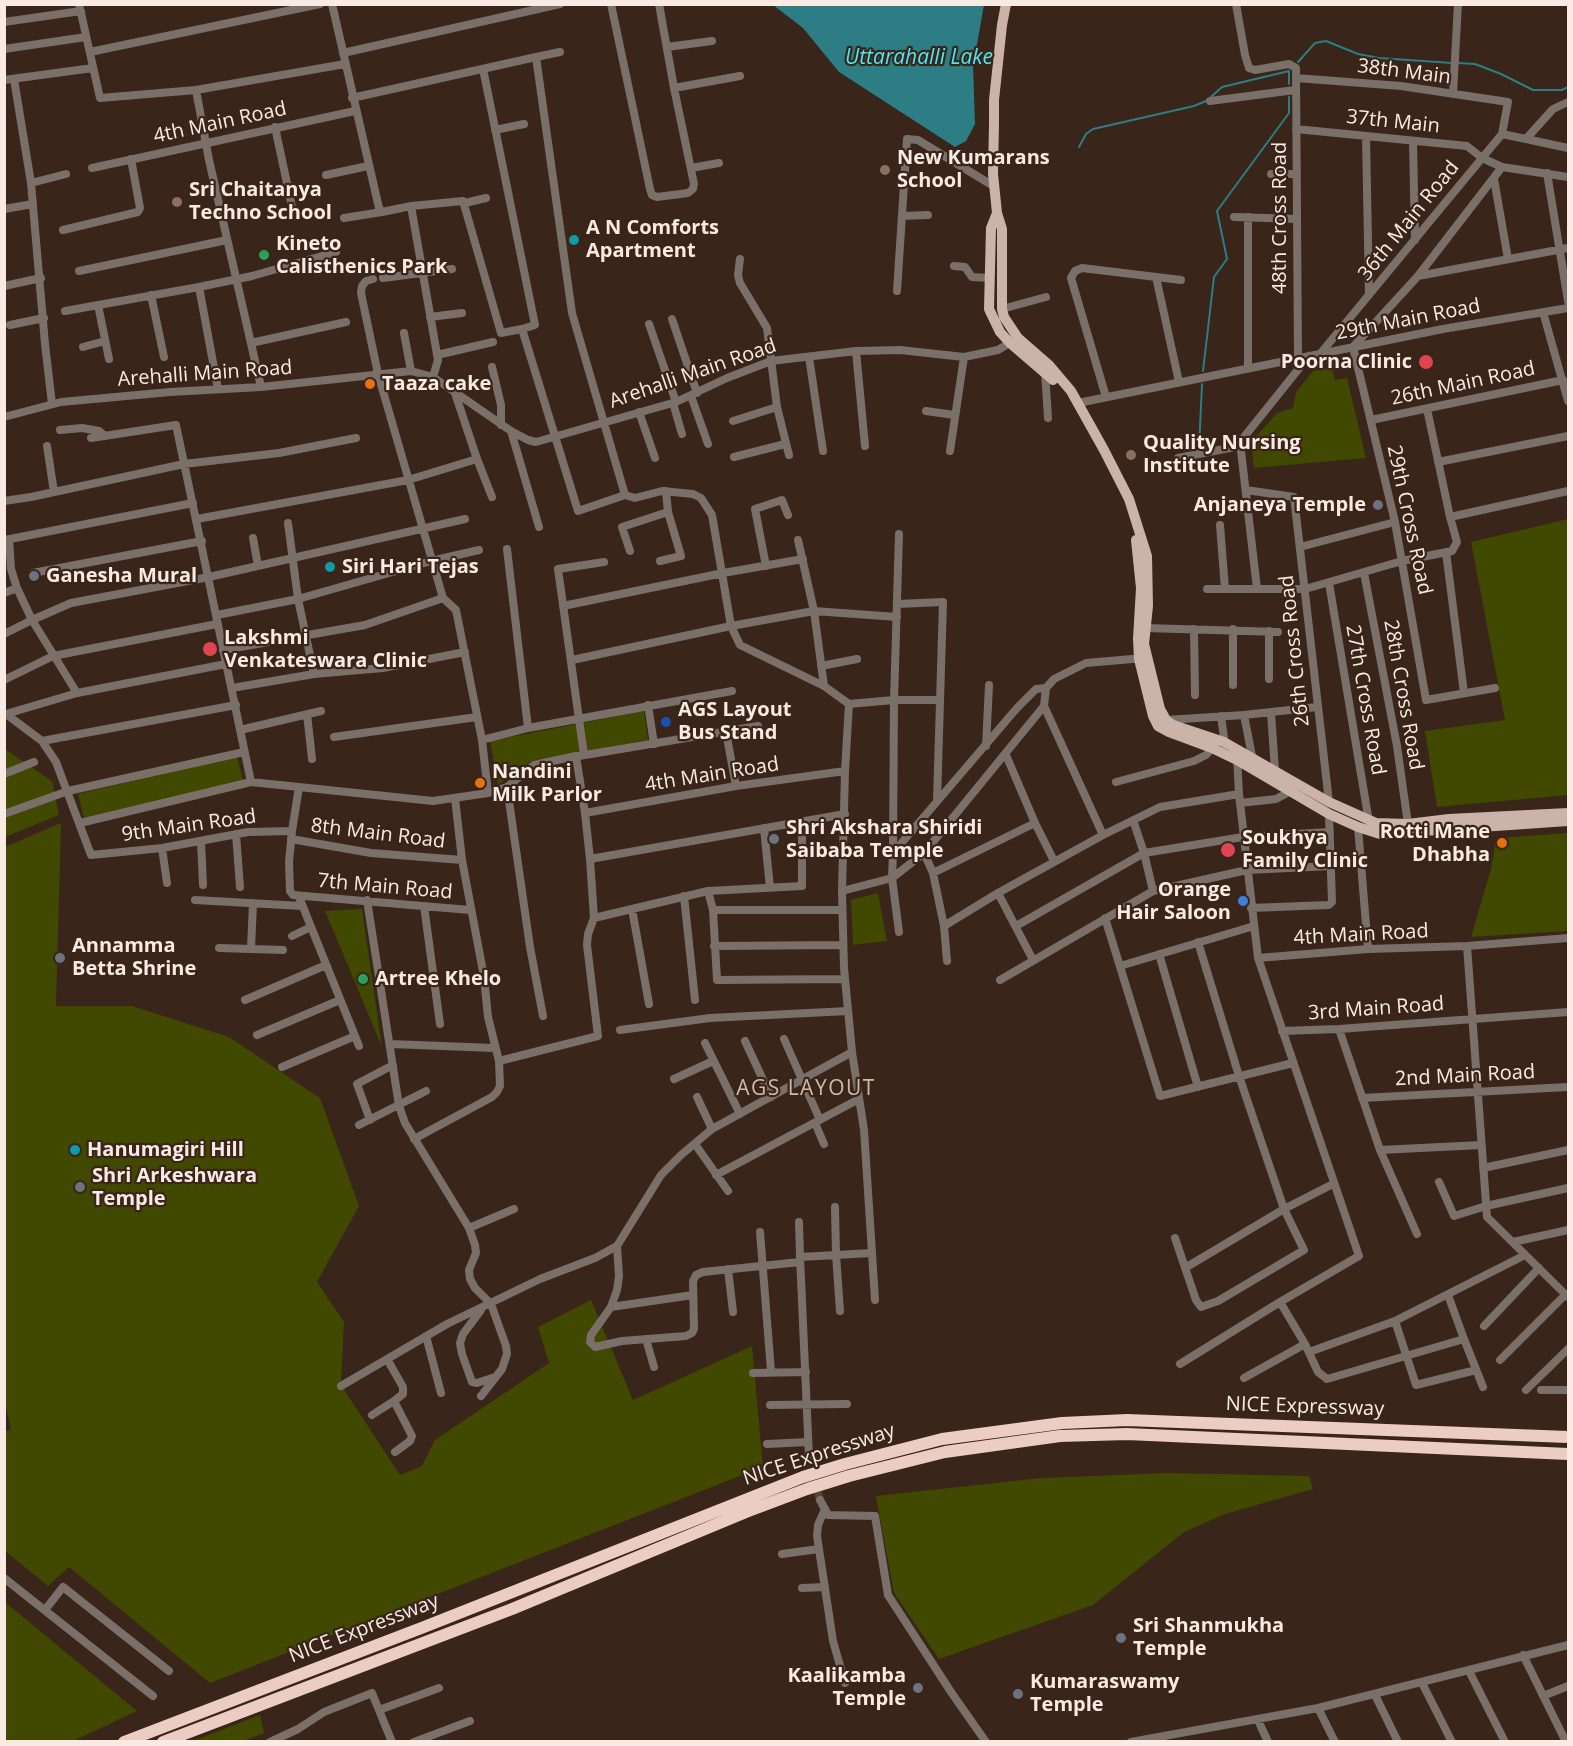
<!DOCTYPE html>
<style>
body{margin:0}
#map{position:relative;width:1573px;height:1746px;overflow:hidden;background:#392519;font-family:"Open Sans",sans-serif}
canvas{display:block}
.frame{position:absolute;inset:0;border:6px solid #f9ebe3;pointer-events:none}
</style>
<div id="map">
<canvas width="1573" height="1746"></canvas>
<div class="frame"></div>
</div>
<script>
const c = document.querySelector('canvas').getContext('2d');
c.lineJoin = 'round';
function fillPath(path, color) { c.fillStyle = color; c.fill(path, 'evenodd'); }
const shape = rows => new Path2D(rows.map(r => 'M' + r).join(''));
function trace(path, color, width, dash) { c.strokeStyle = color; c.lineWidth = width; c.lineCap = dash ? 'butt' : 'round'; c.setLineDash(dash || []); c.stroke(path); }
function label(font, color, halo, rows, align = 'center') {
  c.font = font + ' "Open Sans",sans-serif'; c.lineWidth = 4.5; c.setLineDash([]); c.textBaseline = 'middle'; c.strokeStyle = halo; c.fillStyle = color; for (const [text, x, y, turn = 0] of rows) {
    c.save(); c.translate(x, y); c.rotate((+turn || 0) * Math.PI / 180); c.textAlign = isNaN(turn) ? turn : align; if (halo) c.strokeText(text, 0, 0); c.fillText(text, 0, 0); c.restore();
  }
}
fillPath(shape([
 [1332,368,1335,380,1347,378,1366,458,1254,468,1251,442,1277,413,1293,408,1296,392,1313,371],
 [1568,519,1568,795,1437,807,1425,731,1505,720,1471,542],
 [644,711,648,740,532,761,498,785,490,741],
 [5,749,52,781,59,815,5,837],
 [237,756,243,781,84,818,78,794],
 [61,823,56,1006,132,1006,229,1037,320,1098,359,1206,317,1282,344,1322,341,1385,400,1475,422,1466,435,1440,549,1363,538,1327,591,1300,633,1400,752,1346,763,1467,210,1683,69,1567,48,1586,5,1551,4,1431,11,1430,4,1398,5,847],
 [1568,833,1568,931,1471,937,1491,869,1496,838],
 [878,893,887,941,853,945,851,900],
 [362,909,382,1047,325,911],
 [1168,1473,1309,1476,1313,1489,1225,1514,1184,1532,1093,1605,939,1659,894,1593,876,1496,1041,1478],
 [4,1602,5,1602,137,1711,73,1741,5,1741],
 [260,1715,264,1733,244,1741,193,1741]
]), '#414800');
fillPath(shape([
 [773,5,984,5,973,66,975,124,966,141,955,147,839,72,803,28]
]), '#2c7e84');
trace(shape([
 [1298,62,1315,43,1326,41,1358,54,1379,58,1452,63],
 [1458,63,1475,64,1501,74,1533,90,1562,90,1568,87],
 [1211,97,1222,87,1289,71,1289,84],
 [1079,147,1086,134,1093,129,1194,106,1206,101],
 [1203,371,1214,277,1227,259,1217,211,1289,113,1289,97],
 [1199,449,1202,384]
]), '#2c7e84', 2);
trace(shape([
 [809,1457,820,1500]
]), '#564337', 8, [8, 4]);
trace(shape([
 [79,4,100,98,196,90,345,64],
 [332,4,379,208,382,212,411,206,463,201,501,333,522,329],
 [611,4,650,189,652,195,657,197,688,193,693,189,694,184,674,88,659,4],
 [1236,4,1245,55,1249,68,1255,70,1289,64,1296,68,1298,358],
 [4,22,81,11],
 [667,47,712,41],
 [4,49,86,37],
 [90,52,320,4],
 [343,53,560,4],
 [536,57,560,52],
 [483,69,535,325,522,329,578,511,625,495],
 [1296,78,1401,86,1508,102,1502,134,1320,354],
 [14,79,31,183,45,344,52,404],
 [4,80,93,68],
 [674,88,740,76],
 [196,90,209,160,261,387],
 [1453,94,1458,4],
 [352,98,536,57,572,313,625,495,635,498,662,491,693,494,701,498,712,515,731,626,740,645,824,686,849,704,845,771,842,891,844,968,852,1052,864,1130,872,1253,800,1257,809,1457],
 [1210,101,1295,90],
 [275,127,292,207],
 [1296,129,1467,146,1482,158,1502,167,1568,177],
 [495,130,524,124],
 [1502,134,1526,139,1553,109,1568,102],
 [1366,136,1369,295],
 [1526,139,1568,148],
 [1413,141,1415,240],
 [92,168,355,111],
 [691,168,719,163],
 [1547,173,1568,301],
 [1271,174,1297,174],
 [326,175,368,166],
 [1494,179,1508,259],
 [31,183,66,174],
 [465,203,486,198],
 [411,206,438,360,433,377],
 [4,209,33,204],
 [902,216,928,215],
 [1234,217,1297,219],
 [1248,217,1248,368],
 [344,218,382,212],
 [63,230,138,212,140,208,131,159],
 [740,259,738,275,740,283,767,328,777,407,789,455],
 [954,266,965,267,972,277,990,278],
 [79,271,227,240],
 [1418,276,1568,248],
 [1156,277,1179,382],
 [383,278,452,269],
 [373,279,366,281,362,286,361,293,378,374,443,598,456,610,482,740,488,793],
 [4,286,41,278],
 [897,291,907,139,918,140,995,187],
 [151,295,164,357],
 [98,305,109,359],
 [1002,309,1046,297],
 [65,311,199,287],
 [1543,312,1568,401],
 [430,317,462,313],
 [672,319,697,393],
 [649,324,676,402],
 [10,325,44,318],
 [404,333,411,371],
 [251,343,346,322],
 [83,347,105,341],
 [856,351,865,446],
 [437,355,493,342],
 [809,357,823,451],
 [492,367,501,405,501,425],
 [1045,372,1048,418],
 [218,389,199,287,252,276,336,252],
 [455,393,477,459,492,497],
 [691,396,708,444],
 [1106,397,1071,278,1075,271,1082,268,1181,280],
 [673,403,682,434],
 [1078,403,1443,329,1568,308],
 [926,411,954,415],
 [639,412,655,458],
 [4,417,61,402,170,392,261,387,411,371,433,377,511,431,528,440,536,442,676,402,727,378,771,361,856,351,900,350,964,357,998,350,1013,341],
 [1371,420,1563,380],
 [733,421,777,407],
 [60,430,82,428,99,431,105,436],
 [511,431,539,527],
 [91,438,176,425,251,782,433,801,488,793,507,787,534,765,576,756,585,813,590,859,594,918,588,934,587,945,598,1036,499,1061],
 [47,446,54,492],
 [950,451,964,357],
 [734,457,785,444],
 [1178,458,1240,446],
 [1438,462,1568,436],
 [1246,490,1294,497,1329,802],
 [4,501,31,497,184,464,279,453,356,438],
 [1450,517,1568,491],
 [197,519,408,480,477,459],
 [288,523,298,599,314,674],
 [1220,525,1225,589],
 [253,538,258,566],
 [9,539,11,569,17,588,32,620,71,603,209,577,465,519],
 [5,540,193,503],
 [798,540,814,611,824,686],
 [1300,547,1395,522],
 [507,549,528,728],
 [630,551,622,527,668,512,666,491],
 [1446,552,1464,693],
 [660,561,681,556,668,512],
 [766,566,755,509,782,500,788,515],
 [33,573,202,541],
 [1364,573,1397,746,1408,824],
 [1329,583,1369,822],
 [1207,589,1305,589,1402,561,1452,551,1457,542,1450,517,1427,409],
 [1257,589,1240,442,1309,356],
 [4,593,17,588],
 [897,604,943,602,937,801],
 [563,606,723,573,803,559],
 [217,615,298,599,431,561,479,550],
 [1146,628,1278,632],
 [1194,629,1195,695],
 [1269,631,1269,679],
 [4,634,32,620,77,693,226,664],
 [223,650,365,625,443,598],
 [572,660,731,626,814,611,897,617],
 [821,666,857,659],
 [4,680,53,656,217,624],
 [1233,685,1233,629],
 [232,688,314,674,383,668,465,652],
 [1495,688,1426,700,1395,522,1353,347,1418,276,1502,167],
 [77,693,6,714,42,741,236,705],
 [849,704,894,700,940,700],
 [648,705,654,744],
 [1271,713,1275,770],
 [307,714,312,759],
 [1244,715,1252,756],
 [1221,716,1225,745],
 [1166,720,1244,715,1317,707],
 [240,730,321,711],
 [726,732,736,786],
 [334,737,477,717],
 [482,740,528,728,732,691],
 [42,741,56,762,91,855,162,848,248,832,292,831],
 [986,746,989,685],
 [584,755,558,569,604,562],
 [1006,755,1035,823,1054,861],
 [579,756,758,726],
 [1237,757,1239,794,1258,958,1359,1256,1280,1302,1305,1344,1318,1372,1327,1379,1464,1339,1448,1295],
 [4,774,34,762],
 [1116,782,1194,761,1206,755,1212,748],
 [299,787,292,831,289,862,290,891,293,895,470,910],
 [507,787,530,947,543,1016],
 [1240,803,1276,799,1291,791],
 [585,813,736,786,845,771],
 [4,814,68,791,244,752],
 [1133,820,1144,853,1153,891],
 [80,823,251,782],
 [1358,827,1368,949],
 [764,828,770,888],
 [236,834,240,887],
 [1103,835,1160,807,1239,794],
 [291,839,371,853,462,860],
 [201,841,203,885],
 [162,848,167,883],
 [893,853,894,700,899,534],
 [924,853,933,873,944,926,998,893,1103,835,1044,706],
 [590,859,845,814],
 [933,873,1035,823],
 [708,891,713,910,717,980,845,979],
 [842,891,892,878,924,853,1044,706,1046,688],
 [998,893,1033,960],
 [684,896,695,1000],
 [299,897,359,1046],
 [195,900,302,906],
 [367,900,399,1106,405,1123,469,1228,475,1245,476,1253,469,1270,470,1279,475,1288,491,1304,506,1346,507,1354,502,1369,481,1396],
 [424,906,440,1024],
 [1251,908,1329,905,1332,902,1329,814],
 [632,909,649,1004],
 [713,910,842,910],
 [594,918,708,891,802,886,802,822],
 [1105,918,1160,1096,1293,1063],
 [944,926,947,961],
 [1016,926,1144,853,1243,837,1330,832],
 [899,932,892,878,893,853,1017,708,1036,689,1046,688,1054,679,1086,663,1144,658],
 [292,936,311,927],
 [1198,942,1239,1076,1284,1209,1333,1184],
 [714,946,843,945],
 [1467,946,1487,1217,1568,1297],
 [219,948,283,950],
 [251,949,253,903],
 [1159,954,1198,1087],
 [1258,958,1368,949,1467,946,1568,938],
 [1120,966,1254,926],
 [1000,980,1153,891,1247,870,1332,866],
 [245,1000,326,965],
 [1339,1029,1380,1150,1417,1234],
 [620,1030,710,1018,848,1011],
 [1282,1031,1339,1029,1568,1012],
 [257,1035,340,1000],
 [784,1039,820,1120],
 [745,1041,771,1097],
 [705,1043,740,1114],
 [390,1044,494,1048],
 [282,1067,355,1036],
 [674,1079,713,1061],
 [697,1097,712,1129],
 [1362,1098,1568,1087],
 [370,1120,357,1084,393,1065],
 [815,1123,824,1144],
 [359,1125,426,1091],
 [414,1139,492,1097,497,1092,500,1086,499,1061,488,1017,484,977,462,860,455,798],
 [695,1144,728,1191],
 [1380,1150,1481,1145],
 [1483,1168,1568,1150],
 [716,1175,859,1099],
 [1439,1182,1454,1216,1486,1206,1568,1188],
 [835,1207,836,1255,840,1311],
 [799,1222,800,1257],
 [469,1228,514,1209],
 [760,1232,771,1371],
 [1175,1238,1196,1300,1201,1307,1218,1301,1304,1250,1284,1209,1185,1268],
 [1513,1242,1568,1230],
 [617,1246,619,1276,617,1290,611,1307,591,1335,590,1342,595,1347,622,1341,686,1336,692,1333,694,1329,693,1281,696,1275,703,1272,800,1262],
 [872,1253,875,1300],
 [728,1269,733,1312],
 [611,1307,693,1295],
 [481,1310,463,1334,460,1343,462,1354,472,1382,477,1383,495,1377],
 [1395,1321,1416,1385,1476,1370],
 [1484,1326,1539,1268],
 [426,1336,441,1393],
 [646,1339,654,1367],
 [1464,1339,1483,1387],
 [1309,1352,1395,1321,1525,1255],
 [387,1359,403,1387,403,1394,394,1401,412,1436,410,1441,395,1452],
 [1500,1360,1566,1294],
 [1180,1364,1280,1302],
 [753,1373,806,1372],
 [1244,1378,1305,1344],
 [341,1386,447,1324,540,1279,595,1258,617,1246,661,1175,681,1155,712,1129,852,1052],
 [1526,1390,1568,1349],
 [1541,1390,1568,1390],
 [770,1405,847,1404],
 [372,1415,394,1401],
 [767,1444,808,1442],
 [820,1500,828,1515,875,1516,888,1595,951,1692,986,1742],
 [825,1509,818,1525,817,1536,833,1641,845,1683],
 [782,1554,819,1549],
 [4,1578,153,1696],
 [802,1588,825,1587],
 [45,1610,63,1587,169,1671],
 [1523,1655,1566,1742],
 [1469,1671,1505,1742],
 [1422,1683,1452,1742],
 [1375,1695,1398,1742],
 [1543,1696,1568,1686],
 [1318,1708,1335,1742],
 [379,1710,439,1688],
 [1258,1720,1268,1742],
 [270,1742,298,1729,324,1712,372,1693,392,1742],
 [414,1742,470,1721],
 [1131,1742,1318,1708,1568,1645]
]), '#7b6f6a', 8);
trace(shape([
 [1006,4,1002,25,994,100,994,123,993,174,997,213,1002,229,1002,309,1004,317,1018,338,1049,365,1071,391,1104,450,1129,499,1147,556,1148,606,1144,644,1160,709,1166,720,1173,725,1224,742,1329,802,1376,823,1408,824,1449,819,1568,813],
 [997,213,991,228,989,309,1000,332,1010,343,1053,380],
 [1136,540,1141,588,1138,639,1139,659,1153,716,1158,726,1169,732,1212,748,1237,760,1329,814,1358,827,1380,834,1396,834,1423,831,1568,821]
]), '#ccb3aa', 10);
trace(shape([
 [124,1742,424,1627,803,1477,845,1464,942,1439,1062,1423,1127,1420,1568,1437],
 [163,1742,512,1609,746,1512,807,1489,849,1476,945,1452,1060,1436,1127,1434,1568,1454]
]), '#eccdc3', 12);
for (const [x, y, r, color] of [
 [885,170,6,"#8d6e63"],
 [177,202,6,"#8d6e63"],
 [574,240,6,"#0f9aa8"],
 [264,255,6,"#2e9e5b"],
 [1426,362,8,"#e0444e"],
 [370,384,6,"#e8710a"],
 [1131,455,6,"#8d6e63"],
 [1378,505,6,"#6b7280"],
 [330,567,6,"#0f9aa8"],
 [34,576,6,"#6b7280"],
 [210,649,8,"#e0444e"],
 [666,722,6,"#1a4fb4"],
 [480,783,6,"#e8710a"],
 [774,839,6,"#6b7280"],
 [1502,843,6,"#e8710a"],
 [1228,850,8,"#e0444e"],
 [1243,901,6,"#3f7fe0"],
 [60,958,6,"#6b7280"],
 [363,979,6,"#2e9e5b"],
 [75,1150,6,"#0f9aa8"],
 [80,1187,6,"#6b7280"],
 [1121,1638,6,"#6b7280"],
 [918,1688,6,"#6b7280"],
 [1018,1694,6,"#6b7280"]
]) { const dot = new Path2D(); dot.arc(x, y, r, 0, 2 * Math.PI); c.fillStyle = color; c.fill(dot); trace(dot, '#392519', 2); }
label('20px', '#f9ebe3', '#392519', [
 ["38th Main",1404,72,7],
 ["37th Main",1393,122,6],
 ["4th Main Road",220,123,-12],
 ["48th Cross Road",1280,218,-90],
 ["36th Main Road",1409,221,-51],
 ["29th Main Road",1408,320,-11],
 ["Arehalli Main Road",205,374,-4],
 ["Arehalli Main Road",693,374,-19],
 ["26th Main Road",1463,384,-12],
 ["29th Cross Road",1409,520,78],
 ["26th Cross Road",1295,651,-96],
 ["28th Cross Road",1403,695,80],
 ["27th Cross Road",1365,700,80],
 ["4th Main Road",712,775,-9],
 ["9th Main Road",189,826,-8],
 ["8th Main Road",378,834,7],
 ["7th Main Road",385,887,5],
 ["4th Main Road",1361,935,-3],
 ["3rd Main Road",1376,1009,-4],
 ["2nd Main Road",1465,1076,-3],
 ["NICE Expressway",1305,1407,2],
 ["NICE Expressway",819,1455,-18],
 ["NICE Expressway",364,1629,-21]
]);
label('bold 20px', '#f9ebe3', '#392519', [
 ["New Kumarans",897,158],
 ["School",897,181],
 ["Sri Chaitanya",189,190],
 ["Techno School",189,213],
 ["A N Comforts",586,228],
 ["Apartment",586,251],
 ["Kineto",276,244],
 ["Calisthenics Park",276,267],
 ["Poorna Clinic",1412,362,"right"],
 ["Taaza cake",382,384],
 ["Quality Nursing",1143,443],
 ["Institute",1143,466],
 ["Anjaneya Temple",1366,505,"right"],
 ["Siri Hari Tejas",342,567],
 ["Ganesha Mural",46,576],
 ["Lakshmi",224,638],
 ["Venkateswara Clinic",224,661],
 ["AGS Layout",678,710],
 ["Bus Stand",678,733],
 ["Nandini",492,772],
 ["Milk Parlor",492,795],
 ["Shri Akshara Shiridi",786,828],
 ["Saibaba Temple",786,851],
 ["Rotti Mane",1490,832,"right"],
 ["Dhabha",1490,855,"right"],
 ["Soukhya",1242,838],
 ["Family Clinic",1242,861],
 ["Orange",1231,890,"right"],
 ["Hair Saloon",1231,913,"right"],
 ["Annamma",72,946],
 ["Betta Shrine",72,969],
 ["Artree Khelo",375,979],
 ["Hanumagiri Hill",87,1150],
 ["Shri Arkeshwara",92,1176],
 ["Temple",92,1199],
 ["Sri Shanmukha",1133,1626],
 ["Temple",1133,1649],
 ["Kaalikamba",906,1676,"right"],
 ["Temple",906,1699,"right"],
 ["Kumaraswamy",1030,1682],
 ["Temple",1030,1705]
], 'left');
label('italic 21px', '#4de8f3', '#392519', [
 ["Uttarahalli Lake",919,58]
]);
c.letterSpacing = '1.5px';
label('21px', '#d3b9a9', '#392519', [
 ["AGS LAYOUT",806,1089]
]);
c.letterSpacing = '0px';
</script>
